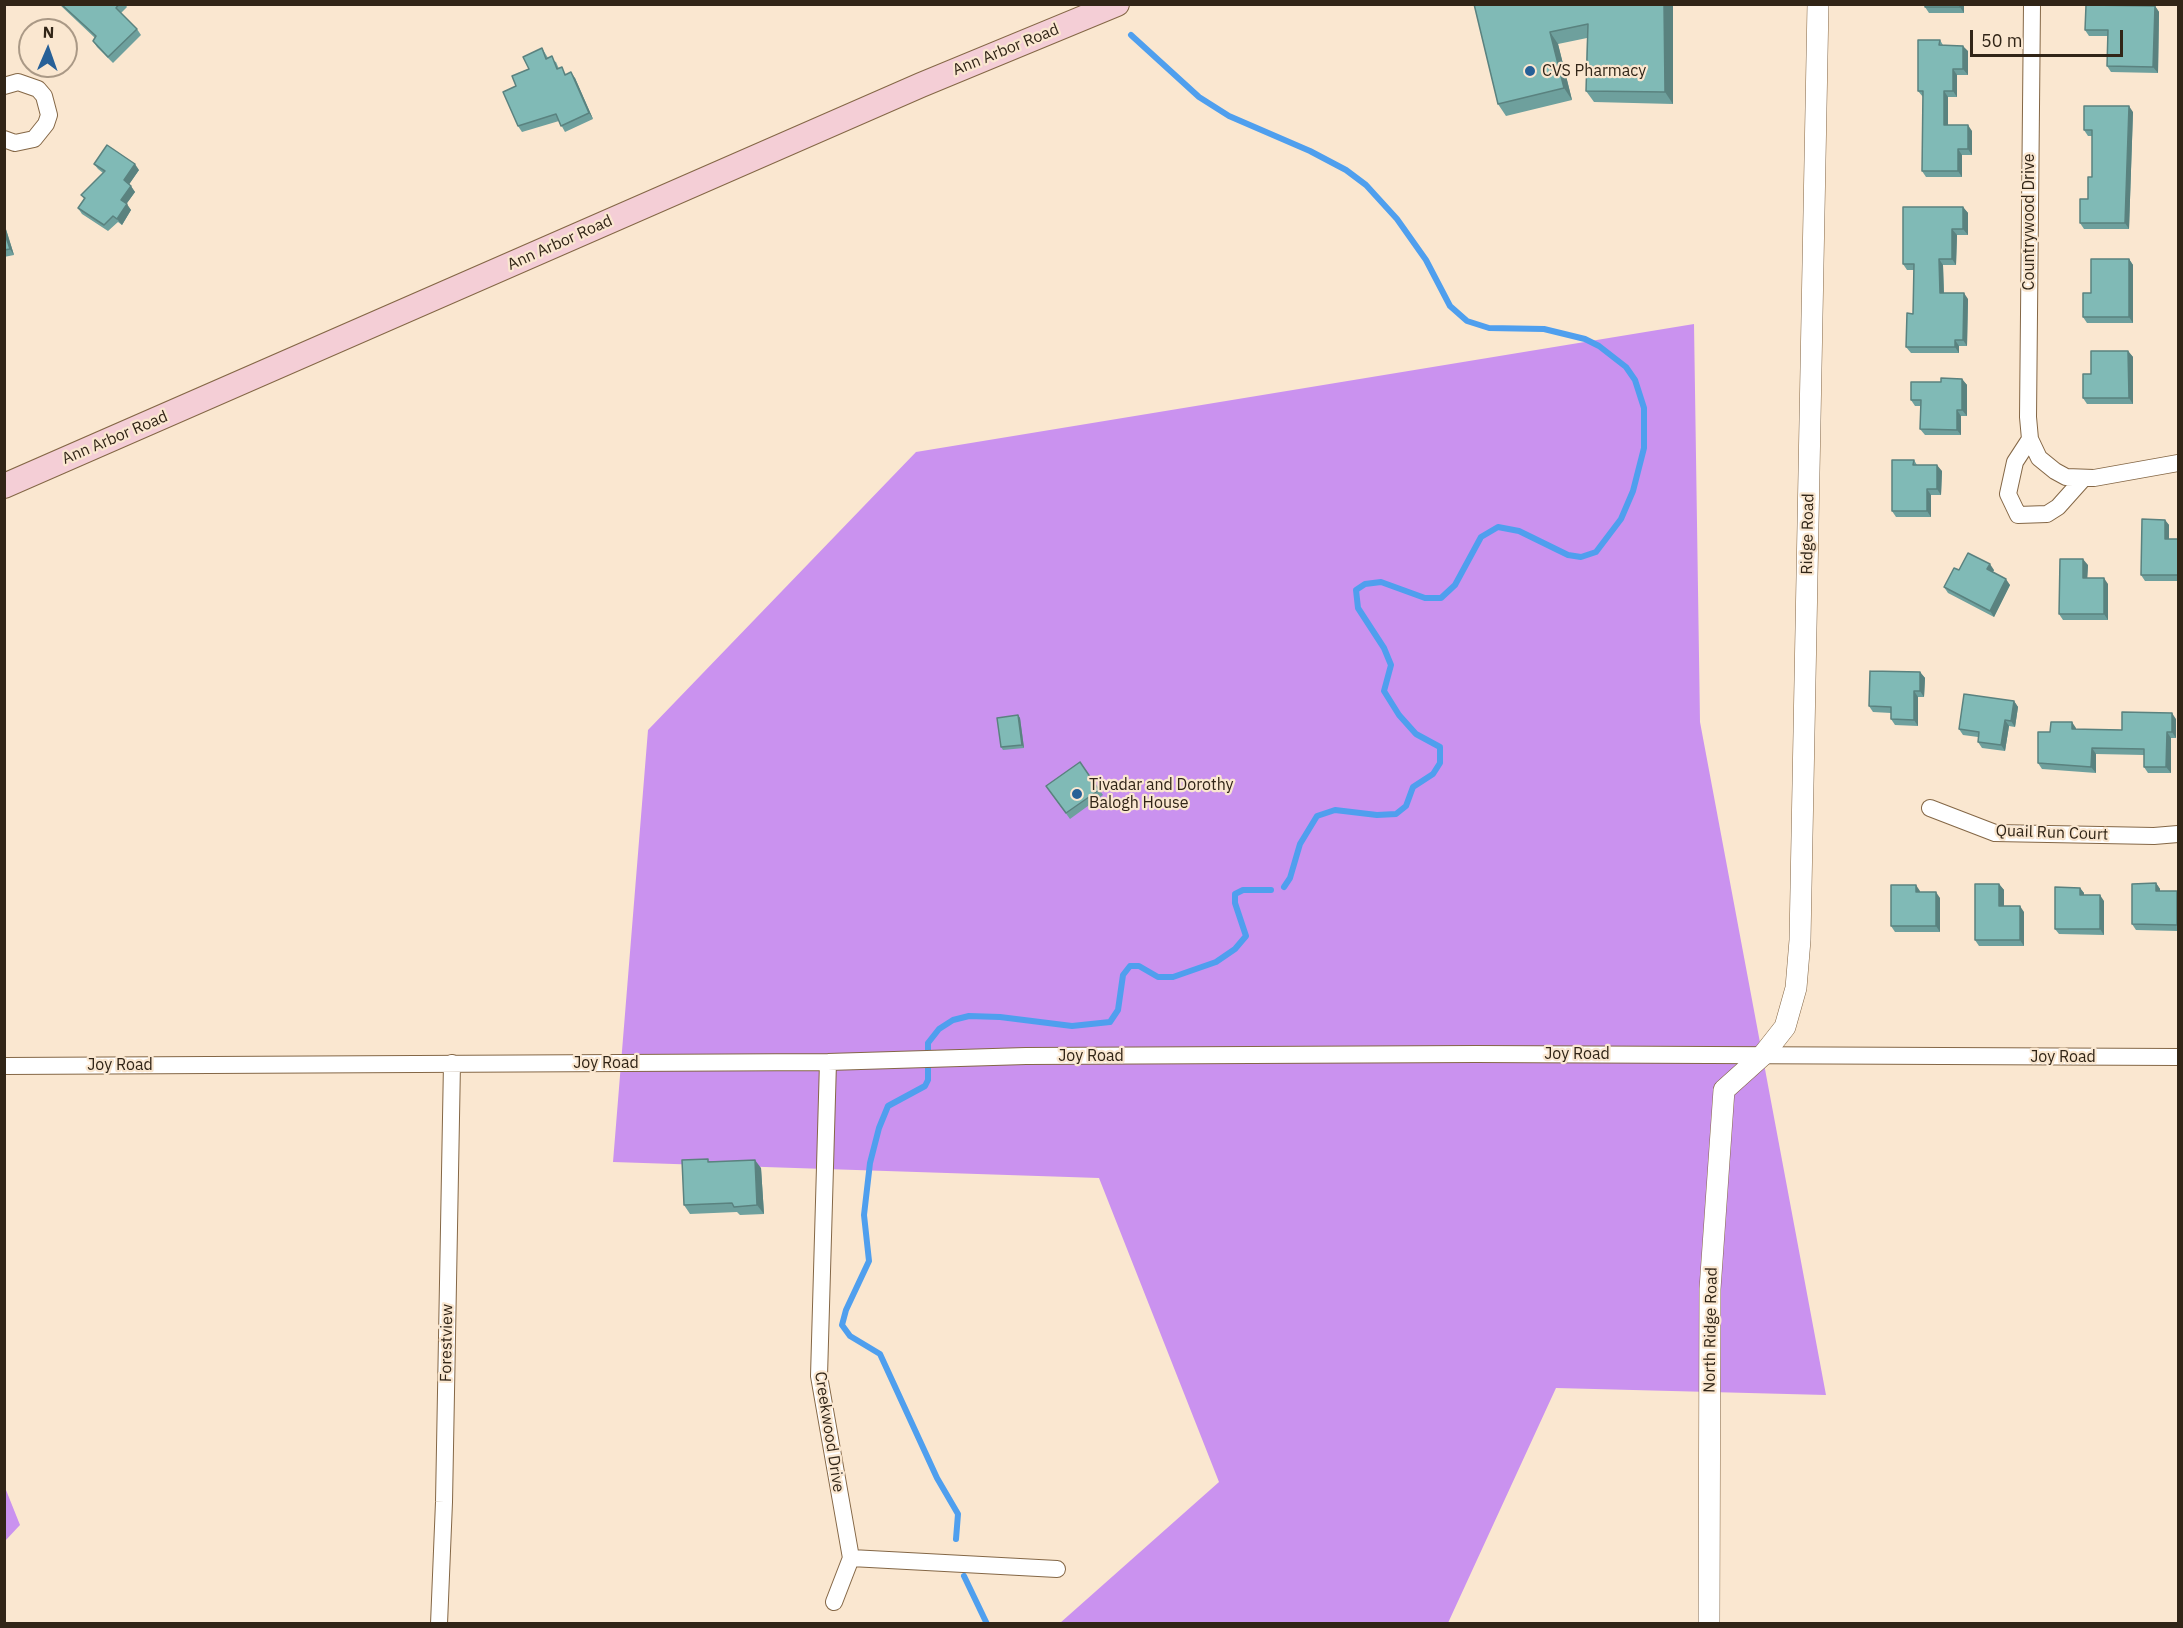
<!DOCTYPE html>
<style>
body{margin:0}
#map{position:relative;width:2183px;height:1628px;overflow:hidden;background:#fae7d0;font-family:"IBM Plex Sans",sans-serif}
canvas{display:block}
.frame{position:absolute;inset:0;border:6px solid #312517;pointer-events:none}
.north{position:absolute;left:18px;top:18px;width:60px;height:60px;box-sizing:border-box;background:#fae7d0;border:2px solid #aa9986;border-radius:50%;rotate:2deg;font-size:16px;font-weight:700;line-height:24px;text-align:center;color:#312517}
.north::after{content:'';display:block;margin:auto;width:21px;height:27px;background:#276097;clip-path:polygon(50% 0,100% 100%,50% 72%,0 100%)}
.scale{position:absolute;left:1970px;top:30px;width:153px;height:27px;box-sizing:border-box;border:3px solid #312517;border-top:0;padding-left:8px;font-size:18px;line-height:21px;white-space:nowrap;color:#312517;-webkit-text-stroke:4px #fae7d0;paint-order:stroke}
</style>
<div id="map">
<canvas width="2183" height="1628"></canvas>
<div class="frame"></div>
<div class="north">N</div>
<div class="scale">50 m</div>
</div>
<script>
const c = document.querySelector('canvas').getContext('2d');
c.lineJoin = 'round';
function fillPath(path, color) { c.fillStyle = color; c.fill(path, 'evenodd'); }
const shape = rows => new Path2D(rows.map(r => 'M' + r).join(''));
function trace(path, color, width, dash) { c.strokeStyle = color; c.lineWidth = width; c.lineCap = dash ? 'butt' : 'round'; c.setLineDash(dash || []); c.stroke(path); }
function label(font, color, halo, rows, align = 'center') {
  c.font = font + ' "IBM Plex Sans",sans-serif'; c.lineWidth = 4.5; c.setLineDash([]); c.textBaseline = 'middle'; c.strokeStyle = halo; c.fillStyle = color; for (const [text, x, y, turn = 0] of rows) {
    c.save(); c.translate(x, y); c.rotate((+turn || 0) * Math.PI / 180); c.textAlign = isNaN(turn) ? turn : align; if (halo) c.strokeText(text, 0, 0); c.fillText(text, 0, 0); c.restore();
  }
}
fillPath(shape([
 [1694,324,1700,722,1826,1395,1556,1388,1448,1623,1060,1623,1219,1482,1099,1178,613,1162,648,730,916,452],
 [4,1485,20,1525,5,1541,4,1541]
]), '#ca92ef');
trace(shape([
 [1131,35,1199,97,1229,116,1310,151,1346,170,1366,185,1397,219,1426,260,1450,306,1467,321,1489,328,1544,329,1585,339,1599,346,1626,367,1635,380,1644,408,1644,448,1633,491,1621,519,1596,552,1581,557,1568,555,1519,531,1498,527,1481,537,1455,585,1441,598,1425,598,1381,582,1365,584,1356,590,1358,608,1384,648,1391,665,1384,691,1399,715,1416,734,1440,747,1440,763,1433,774,1413,787,1406,806,1396,814,1377,815,1335,810,1317,816,1300,844,1290,878,1284,887],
 [956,1539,958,1514,937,1478,880,1354,850,1336,842,1325,846,1310,869,1261,864,1215,870,1163,879,1128,888,1106,925,1086,928,1080,928,1043,939,1029,953,1020,969,1016,1000,1017,1072,1026,1110,1022,1118,1010,1123,975,1130,966,1139,966,1158,977,1173,977,1216,962,1235,949,1246,936,1235,903,1235,894,1243,890,1271,890],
 [964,1576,987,1624]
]), '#4f9fee', 6);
const minor = shape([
 [2032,4,2028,417,2030,439,2039,458,2055,471,2066,477,2094,478,2178,463],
 [4,86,18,82,38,89,44,96,49,115,46,124,34,139,15,143,4,139],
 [2030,439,2015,462,2008,494,2018,515,2047,514,2058,507,2083,479],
 [1930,808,1995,833,2154,836,2178,834],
 [828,1062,819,1376,851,1558,1057,1569],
 [4,1066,828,1062,1026,1056,1476,1054,2178,1057],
 [834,1602,851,1558],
 [439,1624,444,1502,452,1063]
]);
const tertiary = shape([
 [1709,1624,1710,1289,1724,1090,1763,1055,1785,1027,1796,988,1800,940,1818,4]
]);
const secondary = shape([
 [4,486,921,85,1117,4]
]);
trace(minor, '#846746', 18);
trace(tertiary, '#846746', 22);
trace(secondary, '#846746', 26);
trace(minor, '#fff', 16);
trace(tertiary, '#fff', 21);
trace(secondary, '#f4ced6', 24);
fillPath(shape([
 [59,4,125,4,127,7,121,13,137,29,141,35,113,63,97,47,93,41,95,38],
 [1474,4,1673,4,1673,104,1594,102,1586,91,1587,38,1558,44,1572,100,1506,116,1498,104],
 [1964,4,1964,13,1929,13,1925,7],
 [2155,6,2159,12,2158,73,2111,72,2107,66,2108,36,2089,36,2085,30],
 [1940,40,1943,45,1968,51,1968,75,1957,75,1957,97,1948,97,1948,125,1972,131,1972,155,1962,155,1962,177,1926,177,1922,171,1923,97,1918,91],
 [542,48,548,58,556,62,559,69,566,74,575,78,593,119,565,132,559,121,522,132,518,126,529,69],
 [2133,112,2129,229,2084,229,2080,223,2088,199,2092,177,2092,136,2088,136,2084,130],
 [94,164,139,170,129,184,135,192,126,204,131,210,122,225,118,222,108,231,82,214,78,208,84,199,81,195,103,173,98,169],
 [1963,207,1968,213,1968,235,1957,235,1956,265,1943,265,1944,293,1968,299,1967,346,1959,346,1959,353,1911,353,1906,347,1913,314,1914,270,1907,270,1903,264],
 [4,223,14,255,4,257],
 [2129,259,2133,265,2133,323,2087,323,2083,317,2091,293],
 [2128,351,2133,357,2133,404,2087,404,2083,398,2091,374],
 [1962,379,1967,385,1967,416,1961,416,1961,435,1925,435,1920,429,1921,406,1915,406,1911,400,1941,382],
 [1914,460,1917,465,1942,471,1941,495,1931,495,1931,517,1896,517,1892,511],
 [2165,520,2169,525,2169,539,2178,539,2178,581,2145,581,2141,575],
 [2088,565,2087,578,2108,584,2108,620,2063,620,2059,614],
 [1959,570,1994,570,1993,572,2010,585,1994,617,1948,593,1944,587],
 [1920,672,1925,678,1924,697,1918,697,1918,726,1895,725,1891,719,1891,713,1873,712,1869,706],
 [2014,701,2018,707,2015,727,2009,726,2005,751,1982,748,1978,742,1978,737,1963,735,1959,729],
 [1018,715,1020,718,1024,748,1003,750,1001,747],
 [2176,719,2176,738,2171,738,2171,773,2148,773,2144,767,2144,755,2096,754,2096,773,2042,769,2038,763,2050,732,2076,728,2076,729,2122,730],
 [1080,762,1103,795,1070,819,1046,786],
 [2156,883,2160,889,2160,891,2178,893,2178,931,2136,930,2132,924],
 [1999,884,2004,890,2004,906,2024,912,2024,946,1979,946,1975,940],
 [2080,888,2084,893,2084,895,2104,901,2104,935,2059,934,2055,929],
 [1920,891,1920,892,1940,898,1940,932,1895,932,1891,926],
 [709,1161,761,1168,764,1214,740,1215,737,1212,690,1214,684,1205]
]), '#6ea09d');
fillPath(shape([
 [1664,4,1673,4,1673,104,1665,92],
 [1960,4,1964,4,1964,13,1960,7],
 [2155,6,2159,12,2158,73,2153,67],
 [1550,32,1558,44,1572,100,1564,88],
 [1963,46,1968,51,1968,75,1963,69],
 [1953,69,1957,75,1957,97,1953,91],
 [571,72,575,78,593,119,589,113],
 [1944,91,1948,97,1948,131,1944,125],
 [2129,106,2133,112,2129,229,2125,223],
 [1968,125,1972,131,1972,155,1968,149],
 [1958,149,1962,155,1962,177,1958,171],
 [135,164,139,170,128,186,124,180],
 [131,186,135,192,125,206,121,200],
 [127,204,131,210,122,225,117,219],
 [1963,207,1968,213,1968,235,1963,229],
 [4,223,14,255,10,249,4,231],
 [1952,229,1957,235,1956,265,1952,259],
 [1939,259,1943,265,1944,299,1940,293],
 [2129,259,2133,265,2133,323,2129,317],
 [1964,293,1968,299,1967,346,1963,340],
 [1955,340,1959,346,1959,353,1955,347],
 [2128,351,2133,357,2133,404,2129,398],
 [1962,379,1967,385,1967,416,1962,410],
 [1957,410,1961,416,1961,435,1957,430],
 [1937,465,1942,471,1941,495,1937,489],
 [1927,489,1931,495,1931,517,1927,511],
 [2165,520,2169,525,2169,545,2165,539],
 [2083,559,2088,565,2087,584,2083,578],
 [1990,564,1994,570,1991,575,1987,569],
 [2104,578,2108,584,2108,620,2104,614],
 [2006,579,2010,585,1994,617,1990,611],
 [1920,672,1925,678,1924,697,1920,691],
 [1914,691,1918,697,1918,726,1914,720],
 [2014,701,2018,707,2015,727,2011,721],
 [2172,713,2176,719,2176,738,2172,732],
 [1018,715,1020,718,1024,748,1022,745],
 [2005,720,2009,726,2005,751,2001,745],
 [2072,722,2076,728,2076,735,2072,729],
 [2167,732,2171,738,2171,773,2166,767],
 [2092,748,2096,754,2096,773,2091,767],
 [2156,883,2160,889,2160,897,2156,891],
 [1999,884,2004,890,2004,912,1999,906],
 [1916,885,1920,891,1920,898,1916,892],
 [2080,888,2084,893,2084,901,2080,895],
 [2177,891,2178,893,2178,927,2177,925],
 [1936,892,1940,898,1940,932,1936,926],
 [2100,895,2104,901,2104,935,2100,929],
 [2020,906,2024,912,2024,946,2020,940],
 [755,1160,761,1168,764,1214,757,1205]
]), '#5a827f');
const building = shape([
 [61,4,119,4,116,8,137,29,108,57,93,41,96,36,61,4],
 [1474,4,1664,4,1665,92,1586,91,1588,24,1550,32,1564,88,1498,104,1474,4],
 [1925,4,1960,4,1960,7,1925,7,1925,4],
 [2086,5,2155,6,2153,67,2107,66,2108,30,2085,30,2086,5],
 [1918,40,1940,40,1939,45,1963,46,1963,69,1953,69,1953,91,1944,91,1944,125,1968,125,1968,149,1958,149,1958,171,1922,171,1923,91,1918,91,1918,40],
 [542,48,546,59,552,56,557,69,562,67,565,75,571,72,589,113,561,126,556,114,518,126,503,92,516,86,512,76,529,69,523,57,542,48],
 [2084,106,2129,106,2125,223,2080,223,2080,199,2088,199,2088,177,2092,177,2092,130,2084,130,2084,106],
 [107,145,135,164,124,180,131,186,121,200,127,204,117,219,113,216,104,225,78,208,85,198,81,195,105,171,94,164,107,145],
 [1903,207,1963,207,1963,229,1952,229,1952,259,1939,259,1940,293,1964,293,1963,340,1955,340,1955,347,1906,347,1907,313,1913,314,1914,264,1903,264,1903,207],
 [4,231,10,249,4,250,4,231],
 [2091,259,2129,259,2129,317,2083,317,2083,293,2091,293,2091,259],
 [2091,351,2128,351,2129,398,2083,398,2083,374,2091,374,2091,351],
 [1941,378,1962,379,1962,410,1957,410,1957,430,1920,429,1921,400,1911,400,1911,382,1941,382,1941,378],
 [1892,460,1914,460,1913,465,1937,465,1937,489,1927,489,1927,511,1892,511,1892,460],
 [2142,519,2165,520,2165,539,2178,539,2178,575,2141,575,2142,519],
 [1968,553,1990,564,1987,569,2006,579,1990,611,1944,587,1954,568,1959,570,1968,553],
 [2060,559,2083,559,2083,578,2104,578,2104,614,2059,614,2060,559],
 [1870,671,1920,672,1920,691,1914,691,1914,720,1891,719,1891,707,1869,706,1870,671],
 [1964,694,2014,701,2011,721,2005,720,2001,745,1978,742,1979,732,1959,729,1964,694],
 [2122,712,2172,713,2172,732,2167,732,2166,767,2144,767,2144,749,2092,748,2091,767,2038,763,2038,732,2050,732,2051,722,2072,722,2072,729,2122,730,2122,712],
 [1018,715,1022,745,1001,747,997,718,1018,715],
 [1080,762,1099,790,1066,813,1046,786,1080,762],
 [2156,883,2156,891,2177,891,2177,925,2132,924,2132,884,2156,883],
 [1975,884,1999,884,1999,906,2020,906,2020,940,1975,940,1975,884],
 [1891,885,1916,885,1916,892,1936,892,1936,926,1891,926,1891,885],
 [2055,887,2080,888,2080,895,2100,895,2100,929,2055,929,2055,887],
 [708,1159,708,1162,755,1160,757,1205,734,1207,732,1203,684,1205,682,1160,708,1159]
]);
fillPath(building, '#80bab6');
trace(building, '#5a827f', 1.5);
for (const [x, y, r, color] of [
 [1530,71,6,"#276097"],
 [1077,794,6,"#276097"]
]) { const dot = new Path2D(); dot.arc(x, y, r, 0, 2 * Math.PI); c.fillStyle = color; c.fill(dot); trace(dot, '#fae7d0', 2); }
label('16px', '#312517', '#fae7d0', [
 ["Ann Arbor Road",1006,50,-22],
 ["Countrywood Drive",2029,222,-90],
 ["Ann Arbor Road",560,243,-24],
 ["Ann Arbor Road",115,438,-23],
 ["Ridge Road",1808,534,-89],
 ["Quail Run Court",2052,833,2],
 ["Joy Road",1577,1054],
 ["Joy Road",1091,1056],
 ["Joy Road",2063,1057],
 ["Joy Road",606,1063],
 ["Joy Road",120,1065],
 ["North Ridge Road",1711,1330,-89],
 ["Forestview",447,1343,-89],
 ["Creekwood Drive",829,1432,81]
]);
label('16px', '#312517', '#fae7d0', [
 ["CVS Pharmacy",1542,71],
 ["Tivadar and Dorothy",1089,785],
 ["Balogh House",1089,803]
], 'left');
</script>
